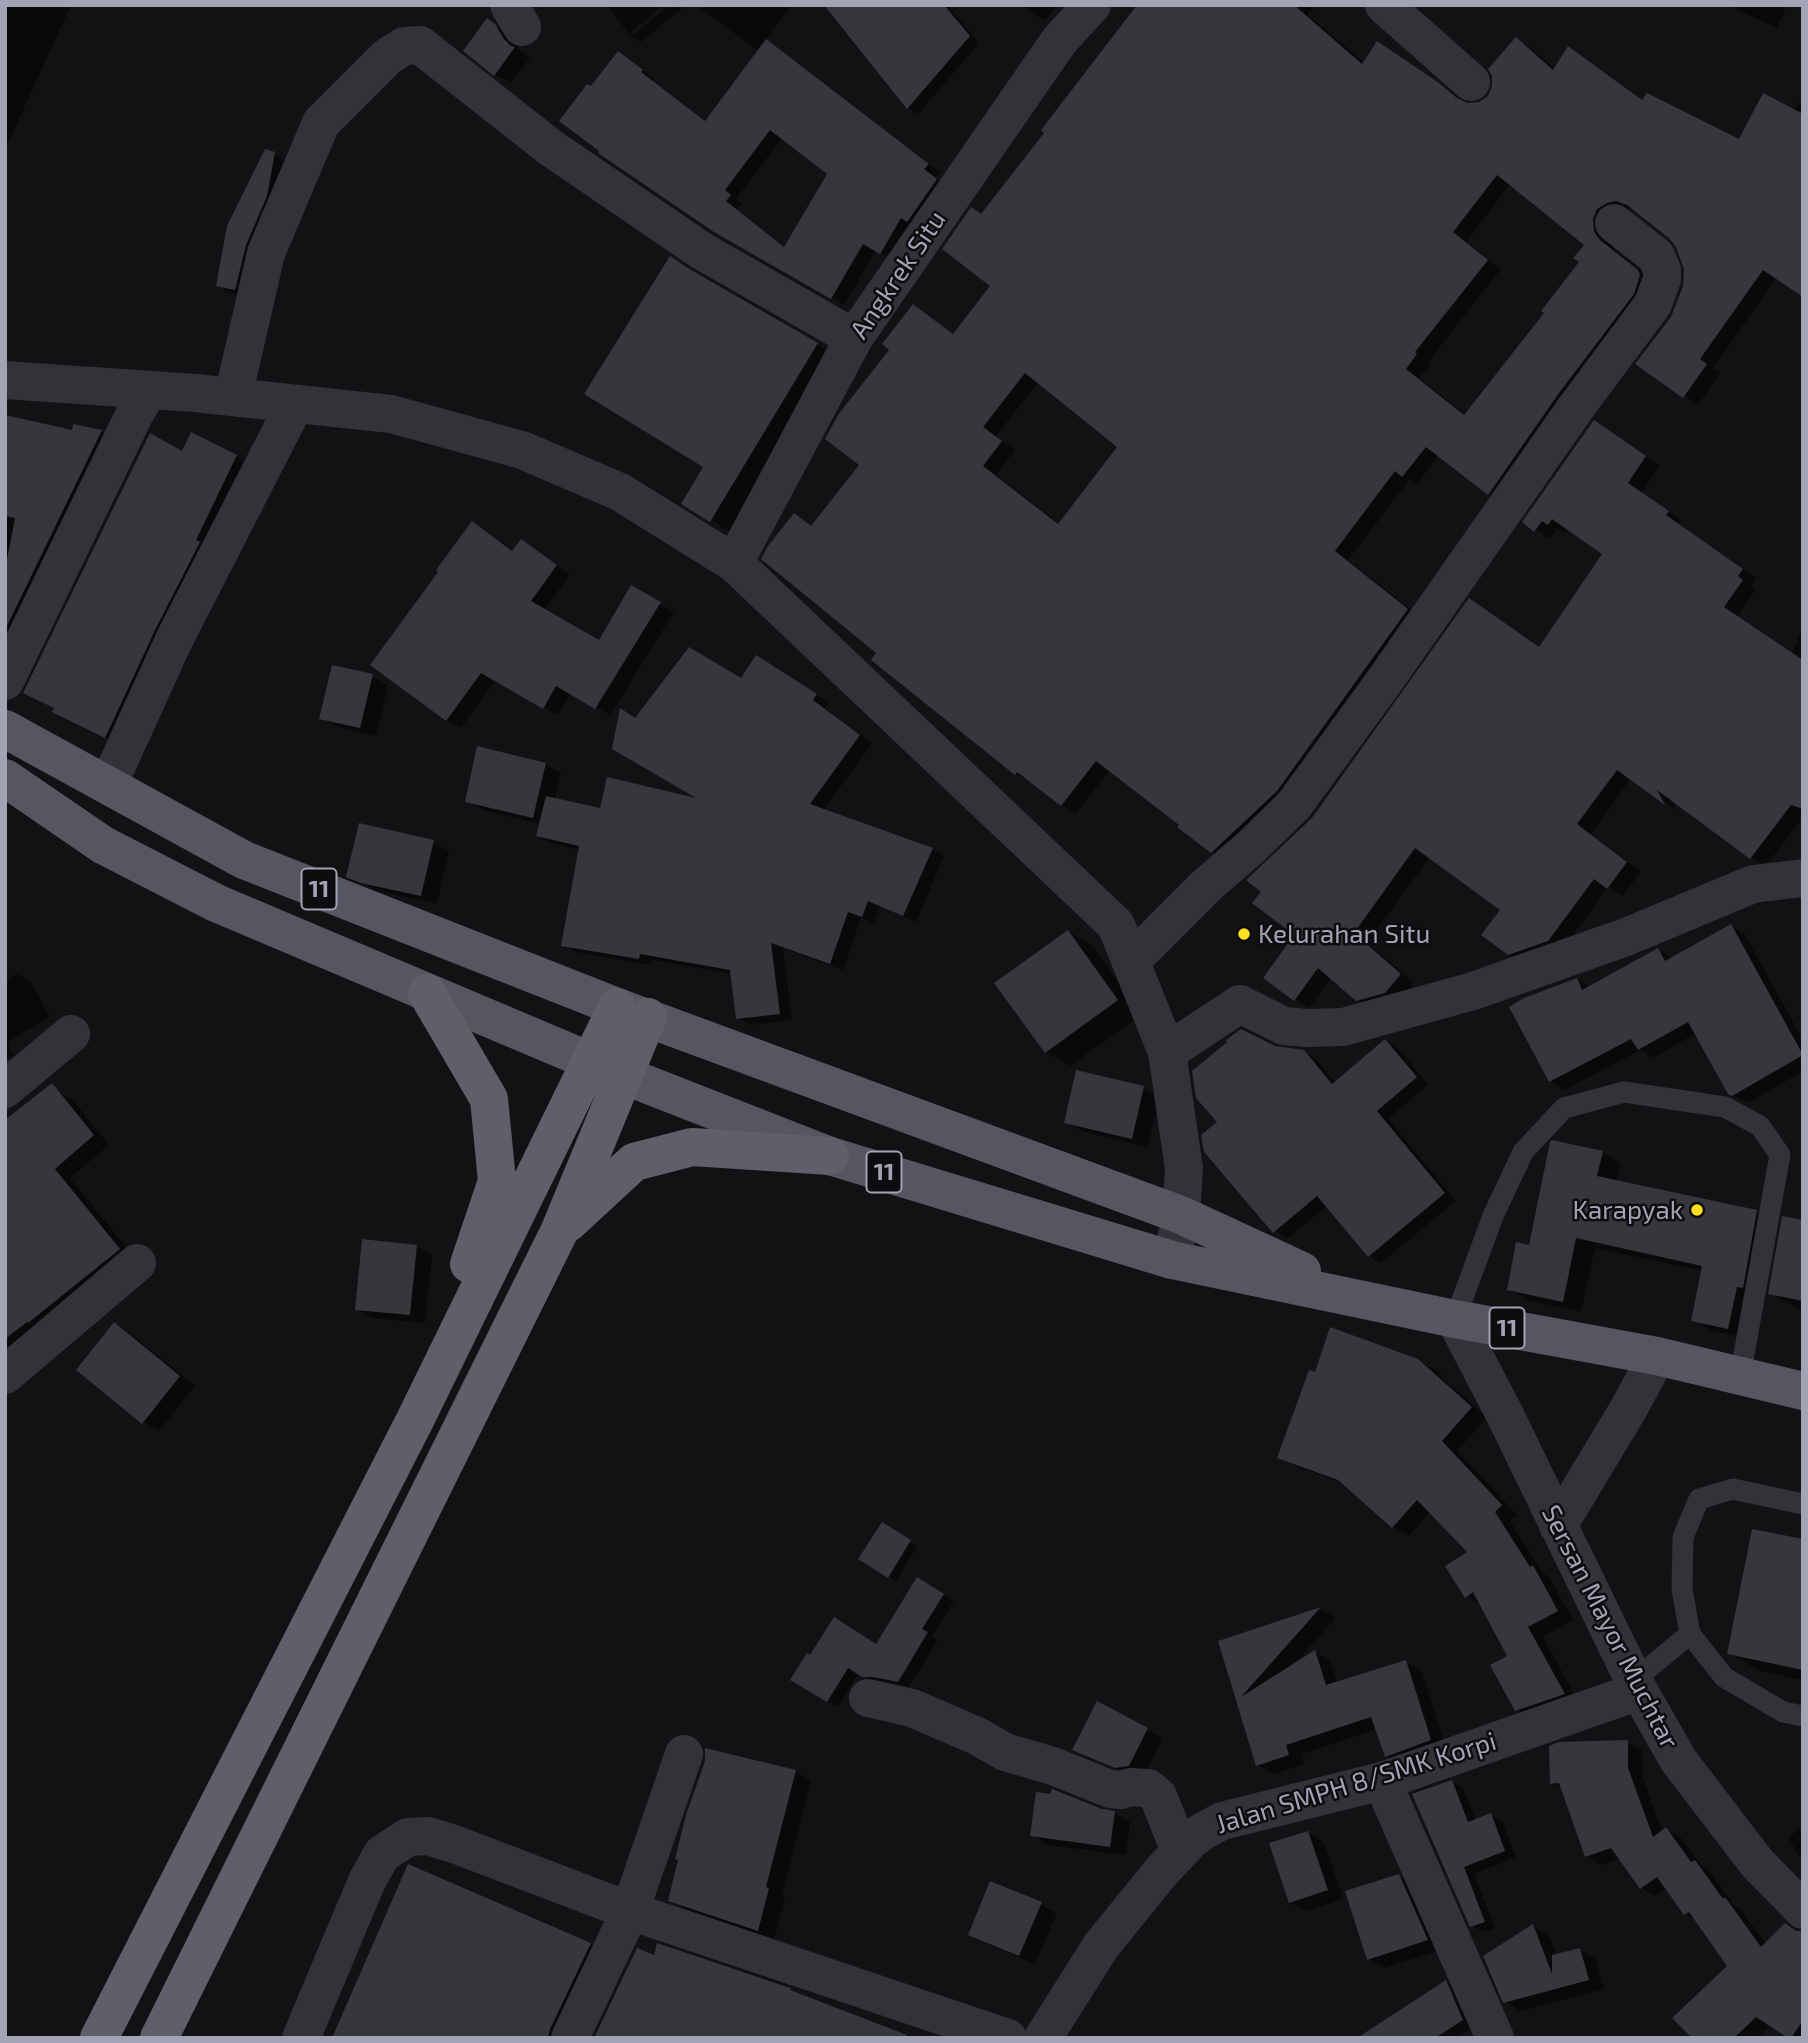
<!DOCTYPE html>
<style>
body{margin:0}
#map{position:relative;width:1808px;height:2043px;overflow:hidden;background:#121214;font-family:"Exo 2",sans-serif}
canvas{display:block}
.frame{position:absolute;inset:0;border:7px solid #a2a4b6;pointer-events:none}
</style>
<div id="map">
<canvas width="1808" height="2043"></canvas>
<div class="frame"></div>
</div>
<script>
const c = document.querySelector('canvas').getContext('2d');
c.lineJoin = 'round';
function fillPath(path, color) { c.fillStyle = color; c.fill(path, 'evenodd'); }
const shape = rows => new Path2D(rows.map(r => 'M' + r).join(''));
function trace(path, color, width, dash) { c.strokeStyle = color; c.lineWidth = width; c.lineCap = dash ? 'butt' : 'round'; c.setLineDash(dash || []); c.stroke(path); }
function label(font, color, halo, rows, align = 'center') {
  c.font = font + ' "Exo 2",sans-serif'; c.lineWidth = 5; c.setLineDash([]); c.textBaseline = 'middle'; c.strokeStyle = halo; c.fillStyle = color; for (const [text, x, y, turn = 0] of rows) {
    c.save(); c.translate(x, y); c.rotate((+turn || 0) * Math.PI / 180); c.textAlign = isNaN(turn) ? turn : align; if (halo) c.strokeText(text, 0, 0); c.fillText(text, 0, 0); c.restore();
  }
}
fillPath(shape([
 [5,5,71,5,5,150],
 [606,5,664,5,631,32,631,36],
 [670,5,686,5,641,42,631,37],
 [707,5,792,5,765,40,779,49,940,172,936,177,949,188,893,260,876,250,844,305,715,231,591,88,618,53,631,61,654,79,653,81,707,122,759,51,701,9],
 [783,137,830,173,785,247,737,210,742,203,736,199],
 [826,5,947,5,979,43,918,114,908,108],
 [1023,5,1059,5,1044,20,1030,12],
 [1140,5,1316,5,1308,15,1365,63,1392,52,1454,94,1467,105,1478,105,1489,97,1516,39,1530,47,1555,69,1568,48,1582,56,1643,101,1740,141,1794,111,1803,97,1803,295,1777,277,1713,368,1720,373,1698,405,1638,364,1672,318,1684,287,1686,269,1678,247,1671,238,1632,209,1621,210,1608,241,1615,250,1652,280,1503,502,1489,494,1439,455,1417,484,1410,479,1348,560,1422,618,1226,860,1212,851,1181,825,1110,770,1076,813,1062,805,1031,780,1030,782,1016,774,878,653,794,515,813,527,861,464,891,349,914,306,955,335,992,286,983,215],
 [1510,184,1587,244,1581,262,1547,313,1466,415,1419,378,1431,363,1428,362,1501,269,1466,242],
 [1038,382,1120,447,1060,524,996,475,1015,450,996,436],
 [1727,5,1787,5,1777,28],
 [487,21,511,36,519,50,530,58,511,83,495,74],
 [274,154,287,161,248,296,231,293,218,285],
 [670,258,709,282,835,355,730,532,683,503,706,467],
 [5,417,73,432,75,426,102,432,116,440,5,669],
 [1609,431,1660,466,1641,493,1682,520,1679,525,1757,578,1751,586,1756,589,1737,617,1792,654,1803,626,1803,817,1766,866,1751,858,1670,797,1677,810,1631,778,1591,834,1641,871,1623,896,1608,887,1563,949,1524,963,1509,954,1502,910,1430,857,1367,943,1414,983,1400,1000,1372,1008,1357,999,1332,977,1309,1008,1295,999,1541,648,1605,554,1567,527,1564,532,1557,528,1550,539,1525,522],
 [236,456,250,464,120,745,68,719],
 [473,523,514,551,535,550,570,575,544,610,600,642,632,587,674,612,610,715,571,693,558,715,496,679,461,728,447,720,372,665,441,571],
 [769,665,828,702,825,708,872,743,823,811,932,849,944,856,916,922,880,906,874,923,861,918,843,970,783,948,792,1020,750,1025,738,1018,732,974,652,960,651,965,576,952,563,945,580,850,551,843,538,836,541,824,483,810,467,801,545,764,561,773,555,800,601,810,704,802,636,719,742,680],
 [372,676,388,685,376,736,337,727,321,718],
 [433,842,449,851,437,904,379,891,348,876],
 [1731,926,1745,935,1803,1040,1803,1075,1800,1073,1748,1103,1745,1102,1729,1093,1696,1033,1653,1058,1640,1050,1565,1090,1550,1081,1577,979,1590,987,1658,950,1673,959],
 [1069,932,1093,946,1141,1015,1070,1066,1046,1052],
 [17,974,31,982,50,1017,7,1042,14,1055,5,1060,5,981],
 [1386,1041,1398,1048,1428,1085,1388,1119,1456,1201,1381,1263,1369,1256,1327,1206,1287,1239,1275,1231,1219,1123,1274,1047,1303,1051,1316,1059,1336,1083],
 [1143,1088,1159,1097,1148,1147,1082,1131,1066,1122],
 [56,1091,73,1100,109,1145,70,1178,135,1258,5,1361,5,1123],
 [1602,1152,1621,1163,1617,1182,1756,1212,1775,1223,1747,1338,1712,1331,1693,1320,1703,1271,1595,1248,1581,1312,1528,1300,1509,1289,1530,1247],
 [1803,1222,1803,1311,1770,1293],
 [416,1246,432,1255,425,1323,372,1318,357,1309],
 [114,1324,130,1333,195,1386,159,1431,143,1422],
 [1332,1330,1425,1364,1441,1373,1441,1377,1487,1417,1457,1451,1517,1515,1510,1521,1542,1572,1549,1577,1573,1620,1543,1637,1579,1703,1532,1719,1516,1710,1510,1656,1483,1606,1466,1596,1470,1552,1431,1511,1409,1536,1393,1527,1346,1484,1295,1466,1280,1457,1316,1374],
 [882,1524,917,1546,896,1581,860,1559],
 [1803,1541,1803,1680,1760,1671,1729,1653],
 [918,1579,954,1601,932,1636,938,1640,909,1687,885,1682,875,1682,859,1673,838,1707,793,1680,877,1646],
 [1321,1609,1336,1618,1295,1663,1315,1652,1330,1661,1338,1684,1406,1662,1422,1671,1446,1749,1402,1765,1386,1756,1377,1729,1301,1754,1304,1764,1274,1774,1258,1765,1220,1642],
 [1147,1729,1163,1738,1145,1774,1133,1776,1090,1758,1074,1749],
 [1627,1742,1642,1750,1643,1777,1662,1832,1666,1829,1681,1838,1700,1864,1709,1870,1733,1904,1740,1908,1766,1944,1803,1933,1803,2038,1791,2038,1771,2025,1757,2038,1694,2038,1729,1966,1697,1920,1685,1914,1667,1888,1655,1896,1641,1888,1620,1858,1601,1865,1587,1856,1563,1789,1552,1783],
 [706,1750,796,1772,811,1781,782,1897,785,1899,774,1939,686,1909,670,1900,706,1761],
 [1451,1782,1463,1788,1476,1821,1491,1815,1502,1821,1516,1857,1474,1874,1495,1928,1483,1932,1471,1925],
 [1101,1811,1114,1813,1130,1822,1126,1855,1048,1845,1032,1835],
 [1803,1827,1803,1863,1788,1837],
 [1308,1833,1324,1842,1343,1899,1306,1911,1290,1902],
 [1399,1876,1415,1885,1443,1949,1385,1968,1369,1959],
 [1041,1904,1057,1913,1035,1964,986,1943,971,1934],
 [1533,1926,1549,1935,1557,1956,1580,1950,1596,1959,1604,1989,1521,2011,1505,2002],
 [590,1944,606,1953,566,2038,334,2038],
 [1446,1982,1458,1989,1474,2027,1461,2035,1462,2038,1379,2038]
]), '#0007');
fillPath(shape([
 [824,5,944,5,970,36,907,109],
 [1137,5,1294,5,1362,64,1377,41,1439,83,1457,98,1467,103,1479,102,1488,96,1492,86,1492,76,1488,69,1516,37,1553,70,1568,46,1642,100,1647,93,1739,139,1763,93,1803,114,1803,297,1763,270,1700,359,1707,364,1683,398,1635,364,1671,317,1683,286,1684,269,1676,247,1670,239,1627,205,1616,201,1607,203,1597,209,1593,219,1594,232,1600,240,1638,270,1640,275,1634,294,1559,393,1488,495,1426,447,1402,477,1395,471,1335,551,1408,609,1277,791,1211,853,1177,827,1179,825,1096,761,1061,806,1017,772,1015,775,871,660,876,653,761,559,768,546,794,513,811,526,859,465,825,439,838,415,889,350,882,344,913,304,953,334,990,286,942,249,971,207,981,214,1044,133,1041,130],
 [1497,175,1584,245,1573,258,1579,262,1541,311,1544,313,1464,415,1406,369,1417,354,1415,352,1488,260,1453,232],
 [1025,373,1117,447,1058,524,983,466,1002,441,983,427],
 [487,18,495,24,504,39,511,46,515,47,494,76,463,51],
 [766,39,929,164,924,169,937,179,907,222,901,218,880,254,863,244,831,299,714,232,598,153,599,151,559,121,587,84,591,86,618,51,643,70,641,72,705,121],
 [770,130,827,174,784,247,726,201,731,195,725,190],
 [265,149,275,152,267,196,246,245,235,290,216,286,227,226],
 [670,256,691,270,818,343,710,522,681,504,703,467,584,394],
 [5,415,72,430,73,424,102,430,5,630,5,570,15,518,5,516],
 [1594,420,1646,456,1628,483,1669,511,1666,515,1743,569,1738,576,1743,580,1724,607,1803,660,1803,809,1791,805,1750,859,1657,790,1665,805,1617,770,1577,824,1627,862,1607,889,1594,879,1548,941,1508,955,1481,935,1500,910,1415,848,1354,933,1401,974,1385,993,1356,1001,1318,968,1294,1001,1263,978,1294,935,1252,903,1261,892,1246,880,1312,818,1469,598,1539,647,1602,554,1552,519,1548,525,1542,521,1534,532,1522,522],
 [191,432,237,455,196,540,200,542,155,630,105,738,52,712,54,708,23,693,150,433,182,451],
 [472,521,512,551,521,539,557,565,531,601,599,640,631,585,661,602,595,709,556,686,543,709,481,673,446,721,370,665,438,572,436,570],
 [689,647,741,678,756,655,817,694,813,700,860,735,810,804,933,848,903,916,868,901,862,917,848,912,830,964,771,943,780,1014,736,1019,730,970,640,954,639,959,561,946,579,846,536,836,546,796,600,808,607,777,696,798,612,749,620,708,635,718],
 [332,665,373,674,360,728,319,719],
 [477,746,546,763,533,818,465,802],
 [359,823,434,840,421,896,361,883,346,877],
 [1731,924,1803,1055,1732,1096,1728,1094,1688,1022,1638,1050,1631,1039,1549,1082,1509,1007,1524,998,1577,978,1582,990,1658,948,1665,961],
 [1068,930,1118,1000,1045,1053,994,983],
 [1241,1029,1275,1046,1304,1050,1332,1084,1385,1039,1417,1077,1377,1111,1445,1193,1368,1257,1317,1196,1273,1233,1204,1152,1201,1135,1217,1122,1196,1098,1192,1071,1227,1042,1226,1040],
 [1076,1070,1144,1086,1132,1139,1064,1123],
 [52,1083,94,1135,55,1169,120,1249,28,1323,27,1322,5,1339,5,1120],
 [1552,1140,1603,1151,1597,1176,1757,1210,1743,1288,1737,1287,1728,1329,1691,1321,1702,1266,1576,1238,1563,1302,1507,1290,1516,1242,1529,1245,1550,1142],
 [1782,1216,1803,1220,1803,1301,1768,1294],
 [362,1239,417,1245,410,1315,355,1310],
 [114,1322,180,1376,142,1424,76,1370],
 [1330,1327,1418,1359,1472,1407,1442,1441,1502,1505,1495,1512,1530,1567,1533,1565,1558,1611,1528,1627,1565,1694,1515,1711,1490,1665,1507,1656,1473,1592,1465,1598,1445,1566,1467,1552,1417,1500,1392,1528,1338,1480,1277,1458,1309,1370,1315,1372],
 [882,1522,911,1540,888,1578,858,1559],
 [1752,1529,1803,1539,1803,1670,1727,1654],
 [917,1577,944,1594,922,1629,928,1632,898,1682,873,1677,862,1677,848,1668,827,1702,790,1680,807,1653,810,1655,834,1617,876,1644],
 [1321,1607,1241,1697,1315,1650,1326,1685,1406,1660,1431,1740,1385,1757,1371,1717,1286,1745,1289,1755,1256,1766,1218,1641],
 [1097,1701,1148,1728,1129,1766,1115,1768,1072,1750],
 [1628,1740,1628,1768,1653,1837,1666,1827,1691,1862,1695,1860,1723,1899,1725,1897,1761,1947,1785,1923,1796,1931,1803,1931,1803,2020,1791,2038,1788,2038,1756,2017,1734,2038,1692,2038,1672,2018,1727,1966,1689,1912,1684,1915,1657,1877,1640,1889,1611,1848,1585,1857,1559,1783,1550,1784,1549,1746,1559,1742],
 [705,1748,796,1770,766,1887,769,1888,758,1931,668,1901,678,1860,675,1859,686,1815,705,1761],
 [1452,1780,1468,1822,1491,1813,1505,1851,1464,1867,1485,1922,1470,1927,1412,1794],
 [1052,1789,1102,1809,1115,1811,1110,1847,1030,1836,1036,1792,1050,1794],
 [1308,1831,1328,1890,1289,1903,1269,1843],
 [408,1864,591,1943,550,2029,548,2038,332,2038],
 [1399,1874,1428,1940,1367,1960,1345,1891],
 [990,1881,1042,1902,1019,1956,968,1935],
 [1533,1924,1552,1974,1552,1955,1580,1948,1589,1980,1503,2003,1483,1956],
 [657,1943,787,1987,791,1988,790,1990,907,2035,907,2038,594,2038,637,1948,654,1955],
 [1446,1980,1463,2020,1435,2038,1357,2038]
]), '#36373c');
trace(shape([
 [1455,1319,1493,1216,1523,1152,1564,1108,1624,1092,1725,1107,1760,1126,1780,1155,1740,1376],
 [1690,1634,1724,1677,1783,1712,1803,1716],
 [1634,1680,1690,1634,1682,1589,1683,1537,1699,1499,1733,1489,1803,1504]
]), '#333239', 21);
trace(shape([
 [509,5,522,27],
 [1384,5,1471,82],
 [5,380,195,393,391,414,522,450,620,492,734,563,1116,925,1167,1052,1184,1169,1181,1215,1172,1260],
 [233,397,266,253,321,123,387,57,404,46,420,45,551,148,702,251,854,338],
 [734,563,854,338,1059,41,1092,5],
 [5,681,135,413,149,390],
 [108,785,174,640,295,404],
 [1131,961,1206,886,1251,847,1294,805,1383,683,1577,406,1653,304,1662,279,1662,270,1656,256,1614,223],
 [1167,1052,1240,1004,1284,1026,1307,1028,1343,1027,1473,991,1626,937,1753,884,1803,878],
 [5,1089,71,1034],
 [1455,1319,1505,1415,1639,1691,1679,1761,1757,1863,1803,1910],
 [5,1375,137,1263],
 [1558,1526,1629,1408,1657,1356],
 [868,1698,912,1708,977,1736,1005,1752,1053,1766,1110,1789,1121,1790,1131,1787,1148,1788,1158,1796,1180,1851],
 [1382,1781,1495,2038],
 [301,2038,367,1881,382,1854,408,1837,428,1836,454,1844,630,1911,1008,2038],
 [570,2038,630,1911,684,1754],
 [1043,2038,1101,1946,1161,1872,1191,1840,1203,1831,1222,1821,1382,1781,1639,1691]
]), '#333239', 38);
trace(shape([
 [5,729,244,860,617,1007,1181,1215,1302,1271],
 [5,778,103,845,216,903,623,1075,830,1156,1172,1260,1455,1319,1657,1356,1803,1391]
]), '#565662', 38);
trace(shape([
 [427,993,489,1099,497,1181,469,1264],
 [568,1223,634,1162,692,1147,830,1156],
 [99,2038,416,1418,617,1007],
 [159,2038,559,1232,648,1017]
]), '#5e5f6b', 38);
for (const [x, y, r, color] of [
 [1244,934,7,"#ffdf1e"],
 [1697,1210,7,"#ffdf1e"]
]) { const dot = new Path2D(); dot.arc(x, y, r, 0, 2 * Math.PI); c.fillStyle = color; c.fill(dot); trace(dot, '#0d0d0f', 2.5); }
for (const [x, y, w] of [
 [319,889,35],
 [884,1172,35],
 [1507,1328,35]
]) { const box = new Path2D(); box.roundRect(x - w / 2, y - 20.5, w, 41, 5); c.fillStyle = '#0d0d0f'; c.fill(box); trace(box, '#a2a4b6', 2); }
label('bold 24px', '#a2a4b6', null, [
 ["11",319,889],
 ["11",884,1172],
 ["11",1507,1328]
]);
label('26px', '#a2a4b6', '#0d0d0f', [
 ["Angkrek Situ",898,275,-56],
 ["Sersan Mayor Muchtar",1610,1627,63],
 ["Jalan SMPH 8/SMK Korpi",1356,1783,-17]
]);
label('26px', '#a2a4b6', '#0d0d0f', [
 ["Kelurahan Situ",1258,934],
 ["Karapyak",1683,1210,"right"]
], 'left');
</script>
